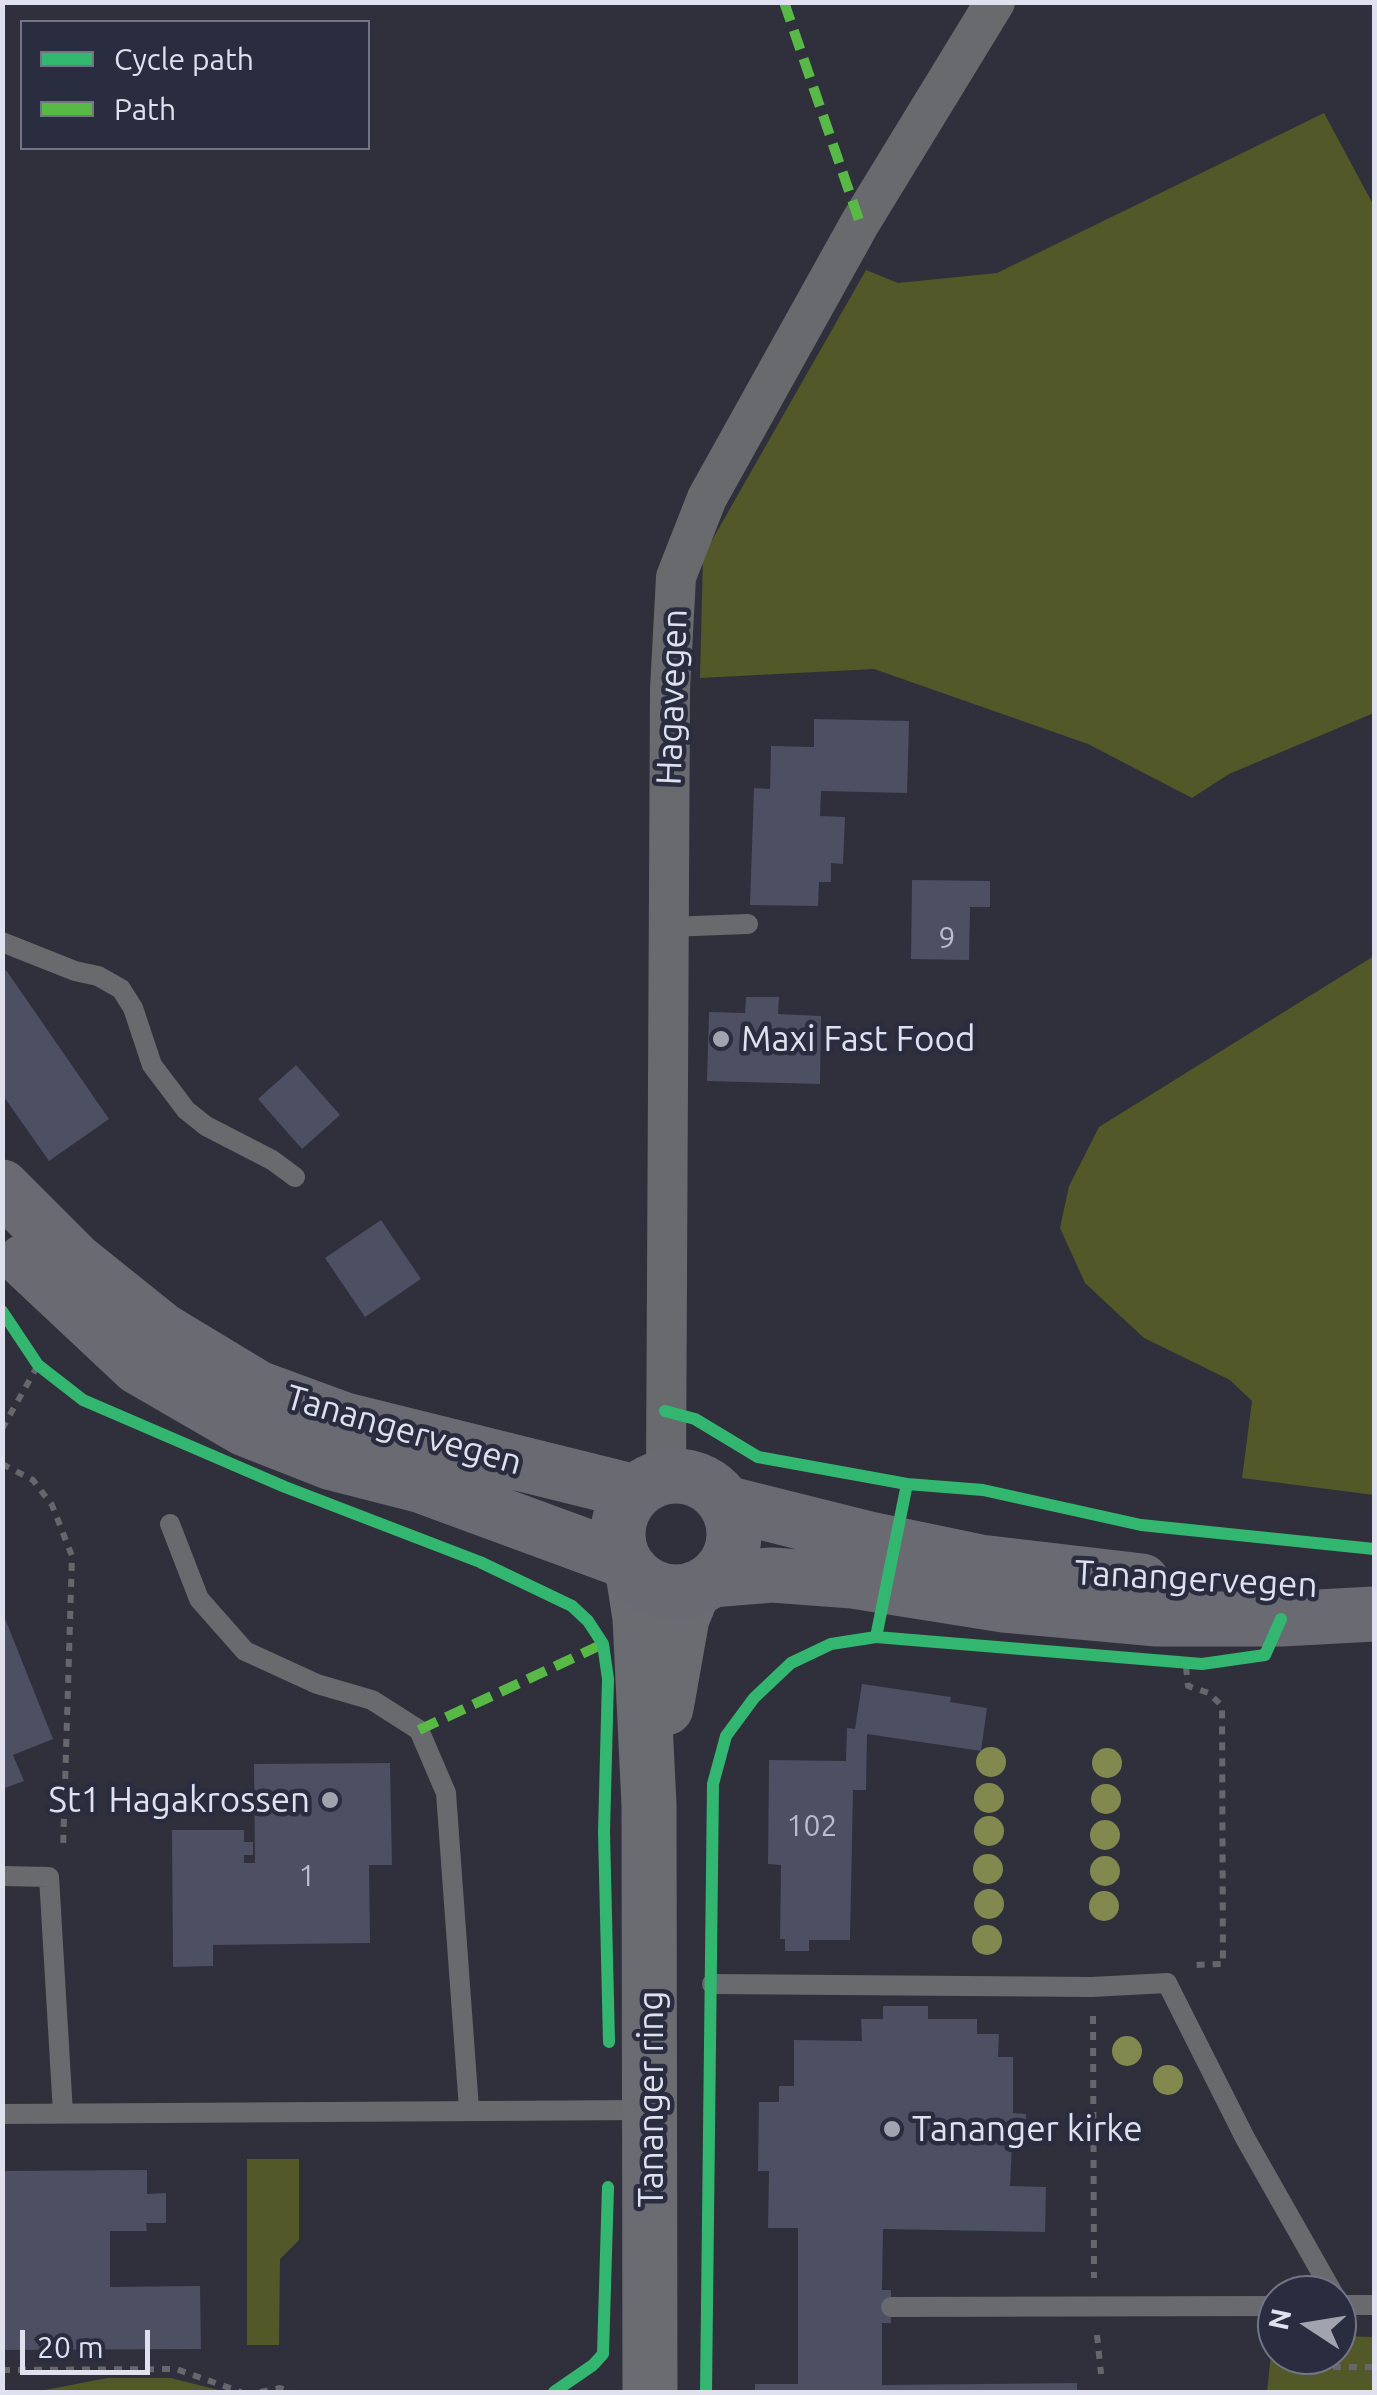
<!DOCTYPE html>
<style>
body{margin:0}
#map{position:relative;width:1377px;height:2395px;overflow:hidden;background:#2f303b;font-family:Ubuntu,sans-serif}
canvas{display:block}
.frame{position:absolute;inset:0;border:5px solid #dfe2ee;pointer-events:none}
.legend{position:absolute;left:20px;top:20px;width:350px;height:130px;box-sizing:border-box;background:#2a2d40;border:2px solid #727586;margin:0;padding:12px 18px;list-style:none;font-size:30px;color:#dfe2ee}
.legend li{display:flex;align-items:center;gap:20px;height:50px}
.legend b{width:50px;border:2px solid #727586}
.north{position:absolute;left:1257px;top:2275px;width:100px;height:100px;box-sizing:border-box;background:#2a2d40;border:2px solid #727586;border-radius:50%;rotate:282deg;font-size:28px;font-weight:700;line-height:40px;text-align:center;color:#dfe2ee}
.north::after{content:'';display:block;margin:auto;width:35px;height:45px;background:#a1a4af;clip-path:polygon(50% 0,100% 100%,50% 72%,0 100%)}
.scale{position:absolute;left:20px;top:2330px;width:130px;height:45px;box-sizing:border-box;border:5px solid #dfe2ee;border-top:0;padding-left:12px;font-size:30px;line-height:35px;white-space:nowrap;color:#dfe2ee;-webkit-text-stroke:8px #2a2d40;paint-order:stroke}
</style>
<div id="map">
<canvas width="1377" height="2395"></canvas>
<div class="frame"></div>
<ul class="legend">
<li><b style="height:12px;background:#33b770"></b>Cycle path</li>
<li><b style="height:12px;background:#58b947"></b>Path</li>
</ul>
<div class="north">N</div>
<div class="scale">20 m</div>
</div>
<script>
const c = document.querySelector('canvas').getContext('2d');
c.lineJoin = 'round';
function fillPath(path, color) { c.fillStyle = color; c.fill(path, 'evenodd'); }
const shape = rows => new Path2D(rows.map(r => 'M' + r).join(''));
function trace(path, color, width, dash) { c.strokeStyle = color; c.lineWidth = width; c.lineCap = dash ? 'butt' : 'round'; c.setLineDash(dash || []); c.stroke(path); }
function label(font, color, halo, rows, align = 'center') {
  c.font = font + ' Ubuntu,sans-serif'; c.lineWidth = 9; c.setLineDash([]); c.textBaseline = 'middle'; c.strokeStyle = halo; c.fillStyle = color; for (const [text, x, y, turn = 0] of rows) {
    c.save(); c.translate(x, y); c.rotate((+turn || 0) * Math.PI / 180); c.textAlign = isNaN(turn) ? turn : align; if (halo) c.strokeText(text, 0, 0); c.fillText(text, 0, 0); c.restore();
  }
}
fillPath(shape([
 [1324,113,1374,206,1374,713,1229,774,1192,798,1088,744,874,669,700,678,703,556,866,270,898,283,997,273],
 [1374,956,1374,1495,1242,1478,1252,1401,1230,1380,1144,1338,1085,1283,1060,1228,1069,1186,1099,1127],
 [247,2159,299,2159,299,2240,280,2259,279,2345,247,2345],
 [1273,2335,1277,2335,1277,2355,1337,2355,1337,2336,1374,2337,1374,2392,1267,2392],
 [107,2378,171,2378,226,2392,35,2392]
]), '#525827');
fillPath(shape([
 [814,719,909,721,907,793,821,791,820,816,845,817,843,864,831,863,831,882,819,882,818,906,750,905,754,788,770,789,771,746,814,747],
 [912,880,990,881,990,907,970,907,969,960,911,959],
 [6,970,109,1119,49,1161,2,1094,2,973],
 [746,997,779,997,778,1014,821,1016,820,1084,707,1081,709,1012,745,1013],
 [296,1065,340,1115,302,1149,258,1099],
 [381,1220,421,1279,365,1317,325,1258],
 [2,1611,53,1739,13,1755,24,1781,2,1789],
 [862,1684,951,1697,950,1702,987,1708,981,1751,867,1734,866,1790,853,1790,850,1940,809,1940,809,1951,785,1951,785,1939,780,1939,781,1865,768,1864,769,1760,846,1761,847,1728,855,1729],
 [390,1763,392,1865,369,1865,370,1943,213,1945,213,1966,173,1967,172,1830,244,1830,244,1842,253,1842,253,1855,244,1855,244,1863,255,1863,254,1764],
 [883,2006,928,2006,928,2019,977,2019,977,2034,999,2034,998,2057,1013,2057,1013,2113,1026,2114,1025,2145,1012,2145,1010,2186,1046,2187,1045,2232,883,2229,882,2290,891,2290,891,2323,882,2323,882,2385,1077,2383,1077,2392,755,2392,755,2384,798,2384,798,2228,768,2228,769,2171,758,2171,759,2102,779,2102,779,2086,794,2086,794,2040,862,2041,861,2019,883,2019],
 [147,2170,147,2194,166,2193,166,2223,146,2223,147,2231,110,2231,110,2287,200,2286,201,2349,2,2350,2,2171]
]), '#4d4f62');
trace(shape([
 [2,1429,38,1365],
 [2,1464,33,1480,52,1505,72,1556,63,1850],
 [1186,1667,1188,1686,1209,1693,1222,1706,1223,1964,1193,1965],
 [1093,2016,1094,2278],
 [1097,2335,1101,2374],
 [1285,2367,1374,2367],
 [2,2370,176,2369,241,2392],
 [260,2392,280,2388,291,2392]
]), '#66676d', 6, [8, 8]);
trace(shape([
 [667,927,748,924],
 [2,942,75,971,98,976,121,989,133,1008,152,1065,186,1110,206,1126,272,1160,295,1177],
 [170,1524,199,1599,245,1651,317,1684,372,1700,419,1730,446,1793,469,2109],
 [2,1876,49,1877,63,2113],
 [712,1984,1092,1987,1167,1983,1245,2138,1334,2295],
 [2,2114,645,2110],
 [1337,2305,1374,2305],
 [891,2307,1277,2306]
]), '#696a6e', 20);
trace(shape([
 [666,1474,670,689,676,577,707,498,860,223,995,2]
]), '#696a6e', 40);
trace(shape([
 [633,1573,640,1618,649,1805,650,2392],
 [666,1708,682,1618,694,1589]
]), '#6b6c72', 55);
trace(shape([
 [2,1187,76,1261,162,1330,258,1388,345,1420,635,1492],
 [25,1261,138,1367,245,1429,329,1462,419,1485,623,1560],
 '618 1534a58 58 0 1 1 116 0a58 58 0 1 1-116 0Z',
 [725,1503,869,1539,980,1562,1142,1581],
 [711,1580,772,1575,853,1581,1004,1605,1157,1619,1281,1619,1374,1614]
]), '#6a6b72', 55);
trace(shape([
 [784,2,860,223],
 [419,1730,603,1644]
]), '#58b947', 10, [20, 10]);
trace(shape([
 [2,1311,38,1365,83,1400,285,1487,480,1562,572,1606,588,1621,603,1644,608,1679,604,1832,609,2042],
 [665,1411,695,1419,758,1457,907,1484,983,1490,1141,1525,1374,1549],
 [876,1637,907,1484],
 [554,2392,593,2365,603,2354,608,2187],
 [706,2392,713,1784,726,1736,754,1698,791,1663,831,1644,876,1637,1202,1664,1265,1655,1281,1619]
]), '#33b770', 12);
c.fillStyle = '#82894f';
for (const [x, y] of [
 [991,1762],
 [1107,1763],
 [989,1798],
 [1106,1799],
 [989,1831],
 [1105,1835],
 [988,1869],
 [1105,1871],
 [989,1904],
 [1104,1906],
 [987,1940],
 [1127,2051],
 [1168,2080]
]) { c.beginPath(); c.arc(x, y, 15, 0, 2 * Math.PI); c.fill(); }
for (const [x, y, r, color] of [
 [721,1039,10,"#a1a4af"],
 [330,1800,10,"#a1a4af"],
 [892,2129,10,"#a1a4af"]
]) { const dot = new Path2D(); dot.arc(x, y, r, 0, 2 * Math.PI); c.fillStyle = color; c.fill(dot); trace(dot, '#2a2d40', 4); }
label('30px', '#babdcb', null, [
 ["9",947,938],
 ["102",812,1826],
 ["1",307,1876]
]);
label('35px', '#dfe2ee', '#2a2d40', [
 ["Hagavegen",672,697,-88],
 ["Tanangervegen",404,1430,16],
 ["Tanangervegen",1196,1579,3],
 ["Tananger ring",651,2099,-90]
]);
label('35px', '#dfe2ee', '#2a2d40', [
 ["Maxi Fast Food",741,1039],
 ["St1 Hagakrossen",310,1800,"right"],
 ["Tananger kirke",912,2129]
], 'left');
</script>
